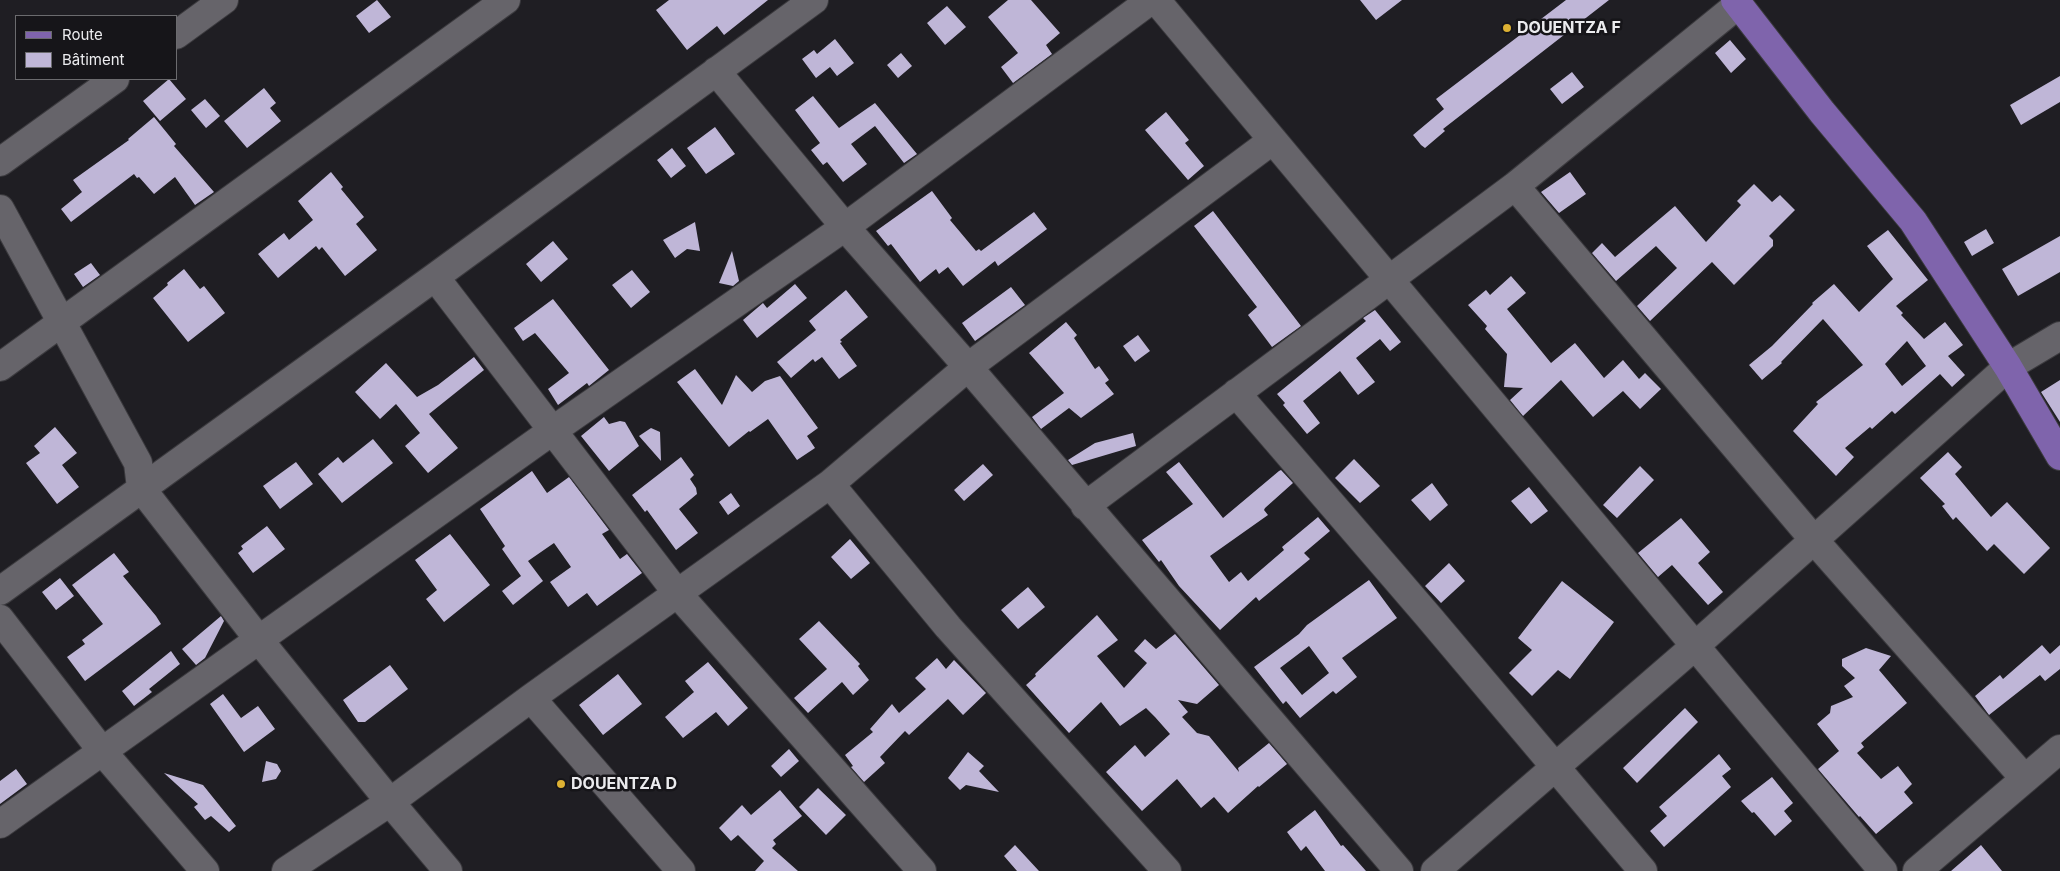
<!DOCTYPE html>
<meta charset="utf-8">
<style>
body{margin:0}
#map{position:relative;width:2060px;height:871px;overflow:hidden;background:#1f1e23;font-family:Inter,sans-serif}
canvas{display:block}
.legend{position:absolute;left:15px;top:15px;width:162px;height:65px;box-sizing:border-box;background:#161519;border:1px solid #6b6b6e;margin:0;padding:6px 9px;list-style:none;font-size:15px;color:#ebebee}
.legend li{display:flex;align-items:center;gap:10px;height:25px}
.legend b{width:25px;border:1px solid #6b6b6e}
</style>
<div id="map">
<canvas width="2060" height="871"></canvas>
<ul class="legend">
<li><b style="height:6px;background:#7f64ac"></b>Route</li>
<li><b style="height:14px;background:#bfb6d7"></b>Bâtiment</li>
</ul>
</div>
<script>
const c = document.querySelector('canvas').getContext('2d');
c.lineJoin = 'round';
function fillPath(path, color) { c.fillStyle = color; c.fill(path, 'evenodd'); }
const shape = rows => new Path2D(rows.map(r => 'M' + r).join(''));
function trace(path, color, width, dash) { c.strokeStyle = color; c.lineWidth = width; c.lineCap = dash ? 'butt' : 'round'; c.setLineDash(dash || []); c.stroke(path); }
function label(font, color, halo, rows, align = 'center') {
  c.font = font + ' Inter,sans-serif'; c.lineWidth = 5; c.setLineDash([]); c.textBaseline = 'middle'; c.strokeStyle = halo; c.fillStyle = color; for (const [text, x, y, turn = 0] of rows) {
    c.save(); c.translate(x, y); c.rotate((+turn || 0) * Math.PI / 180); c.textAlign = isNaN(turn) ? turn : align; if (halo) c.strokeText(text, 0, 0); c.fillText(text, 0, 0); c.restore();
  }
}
fillPath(shape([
 [377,0,391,17,369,33,356,16],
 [669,0,768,0,724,35,717,26,687,50,656,10],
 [1008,0,1031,0,1060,33,1046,45,1052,54,1013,83,1001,67,1018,53,988,17],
 [1360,0,1402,0,1376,20],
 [1566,0,1609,0,1443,129,1445,131,1425,148,1421,145,1413,135,1444,109,1436,99],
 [947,6,966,27,945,45,927,23],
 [835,39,854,63,837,76,830,67,816,78,802,59,814,50,817,54],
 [1730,40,1746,59,1731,73,1715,53],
 [901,53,912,66,898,78,887,65],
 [1572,72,1584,87,1562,104,1550,89],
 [2060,76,2060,102,2021,125,2010,105],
 [169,79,186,99,160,121,143,101],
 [264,88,276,103,270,108,281,121,247,148,224,121],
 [813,96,839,128,875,103,917,154,904,163,875,126,851,144,867,164,843,182,827,162,823,165,811,150,820,143,795,110],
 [205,99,220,116,206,128,191,110],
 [1166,112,1189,140,1185,143,1204,166,1188,180,1145,130],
 [154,117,176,144,174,146,214,192,195,205,175,177,154,194,139,177,137,178,134,174,71,222,61,209,82,192,73,180,129,140,128,139],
 [715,127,735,154,706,174,687,148],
 [672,148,686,166,671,178,657,160],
 [331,172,343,187,341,189,364,217,356,224,377,250,345,276,322,247,319,250,316,246,278,278,258,254,284,233,289,240,313,220,298,201],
 [1570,172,1586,194,1559,213,1541,192],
 [1754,184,1772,202,1780,195,1795,210,1769,236,1773,240,1773,246,1734,285,1712,262,1650,321,1637,306,1677,268,1656,246,1616,281,1592,253,1602,243,1615,257,1675,206,1706,242,1741,205,1737,201],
 [932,191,952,218,950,220,976,251,979,249,981,251,1034,212,1047,229,998,266,995,261,963,286,948,267,939,274,936,269,920,282,891,244,888,246,876,231],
 [1213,211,1301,326,1272,347,1248,315,1257,307,1194,226],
 [695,222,700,251,687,249,675,258,663,240],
 [1986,229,1994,243,1972,256,1964,242],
 [1888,230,1928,280,1896,306,1903,313,1901,315,1924,339,1945,322,1963,345,1948,356,1965,375,1952,387,1940,374,1895,414,1892,411,1872,429,1870,427,1845,448,1854,457,1836,476,1793,431,1818,404,1816,402,1863,365,1823,319,1781,362,1782,363,1762,380,1749,365,1772,346,1813,304,1812,303,1834,284,1859,312,1893,279,1867,246],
 [1907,341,1926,366,1902,386,1885,364],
 [2060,236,2060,272,2018,296,2002,269],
 [553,241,568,259,541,282,526,264],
 [732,251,739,281,733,286,719,283],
 [91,263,100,275,83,287,74,274],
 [184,269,200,289,204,286,225,313,188,342,153,298,168,285,167,283],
 [632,270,650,292,631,308,612,285],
 [1511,276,1526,293,1507,309,1551,363,1575,343,1604,378,1623,360,1639,379,1645,373,1661,389,1640,409,1623,391,1593,417,1561,380,1523,416,1510,400,1523,388,1504,387,1507,354,1485,329,1487,326,1468,305,1486,290,1490,295],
 [795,284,807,298,757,338,743,320,763,303,767,308],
 [1011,287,1025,305,975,341,962,323],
 [846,290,868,317,840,340,842,342,840,343,857,366,839,379,822,357,815,362,813,359,791,378,777,362,816,330,809,321],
 [553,299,609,370,589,386,587,383,558,405,548,389,569,373,535,333,523,341,514,328],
 [1375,310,1401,342,1390,351,1380,339,1356,358,1375,382,1358,395,1340,371,1303,401,1320,423,1307,434,1283,405,1285,403,1277,394,1366,321,1363,318],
 [1066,322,1077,335,1074,338,1095,369,1099,366,1109,380,1105,383,1114,394,1081,418,1069,408,1041,429,1032,417,1064,393,1029,353],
 [1138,335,1150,351,1135,362,1123,346],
 [474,357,484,370,429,414,458,448,428,473,405,446,420,433,396,404,380,419,355,392,386,363,417,397,438,385],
 [695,369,722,405,736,375,752,392,765,381,780,376,818,428,807,436,815,448,797,460,768,419,750,432,749,431,729,447,677,382],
 [2060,380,2060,422,2041,392],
 [604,417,609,424,620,421,625,422,639,446,609,471,581,436],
 [55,427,77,453,62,465,79,487,57,504,26,463,40,453,34,446],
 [651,428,660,432,661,461,639,436],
 [1133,433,1136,446,1072,465,1068,460,1095,443],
 [373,439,393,463,342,503,318,474,338,457,343,463],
 [1948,452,1962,467,1955,474,1991,517,2007,502,2050,548,2024,574,1994,544,1987,551,1956,517,1953,520,1942,506,1945,504,1920,478],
 [681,457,694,475,690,479,696,488,697,494,679,509,698,533,676,550,647,510,645,512,632,495],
 [1354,459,1380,486,1360,503,1335,478],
 [296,462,313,484,280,509,263,486],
 [1179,462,1223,518,1279,471,1281,470,1293,483,1265,508,1264,510,1268,515,1210,556,1229,582,1241,572,1248,581,1284,550,1282,547,1318,517,1330,531,1304,553,1310,559,1259,601,1256,597,1220,630,1179,586,1161,560,1159,562,1142,540,1193,504,1166,472],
 [983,464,993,475,964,501,954,490],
 [1640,466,1654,480,1617,518,1603,505],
 [532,471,547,493,569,477,609,530,602,534,620,559,627,554,642,573,597,606,587,593,568,607,550,582,571,567,554,543,528,561,543,581,513,605,502,591,521,576,502,549,505,546,480,509],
 [1432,483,1448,505,1430,521,1411,500],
 [1529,487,1548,511,1531,524,1511,501],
 [731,493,740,506,728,515,719,502],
 [1681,518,1710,552,1698,563,1723,592,1708,605,1672,565,1658,577,1638,553],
 [267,526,285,549,253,573,238,553,243,549,241,546],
 [450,534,490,585,444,622,426,599,437,590,415,560],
 [850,539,870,563,851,579,831,557],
 [114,553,129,572,123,576,156,616,161,624,85,681,67,657,85,644,82,640,103,624,72,585],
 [1449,563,1465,581,1441,603,1425,586],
 [60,578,74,596,56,610,42,592],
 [1369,580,1397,618,1342,658,1357,677,1336,694,1333,691,1300,718,1286,701,1283,704,1254,667,1299,634,1307,625],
 [1309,646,1329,673,1302,695,1280,668],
 [1562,581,1614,622,1570,679,1558,670,1532,696,1509,673,1532,650,1518,638],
 [1028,587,1045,607,1018,629,1001,610],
 [1097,615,1118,640,1097,656,1124,688,1147,663,1134,651,1145,639,1156,649,1175,634,1219,685,1197,704,1178,700,1188,712,1182,717,1197,733,1209,736,1239,772,1238,768,1269,743,1287,764,1259,787,1258,786,1228,813,1214,797,1201,808,1177,779,1142,811,1106,772,1135,745,1145,757,1170,734,1155,717,1146,708,1120,726,1101,702,1069,733,1026,685,1036,676,1035,674],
 [221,616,224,621,205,658,196,665,182,649],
 [819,621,860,664,858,666,869,680,853,695,842,682,808,713,794,698,827,669,799,639],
 [2042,645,2050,654,2060,645,2060,669,2045,681,2040,675,1989,715,1975,696,2000,675,2003,679],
 [1866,648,1891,656,1879,670,1907,703,1861,743,1864,747,1857,753,1881,779,1898,766,1912,784,1904,792,1913,803,1876,834,1860,816,1859,817,1818,769,1839,751,1817,724,1830,713,1831,706,1853,697,1844,686,1855,678,1842,666,1842,659],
 [171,651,180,664,149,689,152,692,134,706,122,691],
 [937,658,946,669,954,660,986,693,963,715,948,699,909,735,905,731,880,757,885,763,864,782,851,767,853,766,845,755,873,732,870,729,892,704,899,713,926,689,915,678],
 [708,662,748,708,728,726,716,712,683,738,665,717,694,692,685,681],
 [390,665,408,689,365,722,358,722,343,700],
 [618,674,642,704,603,735,579,705],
 [223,694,241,718,258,706,275,729,244,752,210,704],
 [1685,708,1698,722,1637,783,1623,768],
 [789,749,799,761,781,777,771,766],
 [968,752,984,766,979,771,999,792,966,785,960,790,948,778],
 [1719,754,1731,769,1722,776,1731,787,1664,847,1650,831,1667,816,1659,807],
 [266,761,277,764,281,771,276,779,262,782],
 [16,769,27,784,0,804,0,781],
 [164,773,203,785,236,826,229,832,211,816,205,820,194,807,198,804],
 [1772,777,1793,803,1784,811,1792,821,1775,836,1754,812,1752,813,1741,801],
 [818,788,846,815,826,835,799,807],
 [780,790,802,816,773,840,776,844,772,848,798,871,755,871,764,861,738,835,731,841,719,828,742,805,751,815],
 [1315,810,1341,846,1343,845,1366,871,1325,871,1306,846,1301,851,1287,832],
 [1015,845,1039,871,1017,871,1004,856],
 [1981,845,2002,871,1951,871]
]), '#bfb6d7');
const minor = shape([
 [1156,0,1883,871],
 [176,35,224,0],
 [716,71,845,227,968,367,1399,871],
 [0,162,115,79],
 [1515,186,1814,540,2025,779],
 [0,209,138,463,141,488,259,640,390,802,448,871],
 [435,277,677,593,922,871],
 [0,367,506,0],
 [1236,393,1428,616,1643,871],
 [830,484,948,627,1167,871],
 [1085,506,1515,186,1739,4],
 [0,591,435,277,814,0],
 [0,619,102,751,205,871],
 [531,698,681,871],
 [0,824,552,431,845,227,1151,0],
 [286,871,390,802,531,698,830,484,968,367,1273,140],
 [1435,871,1695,646,2008,367,2060,336],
 [1917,871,2060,749]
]);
const major = shape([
 [1735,0,1822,112,1913,221,2008,367,2060,456]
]);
trace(minor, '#3b3a3e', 30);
trace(major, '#3b3a3e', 30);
trace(minor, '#66646a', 28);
trace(major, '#7f64ac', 28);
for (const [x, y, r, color] of [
 [1507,28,5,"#ddb133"],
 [561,784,5,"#ddb133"]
]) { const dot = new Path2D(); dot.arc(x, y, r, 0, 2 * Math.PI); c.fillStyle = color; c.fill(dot); trace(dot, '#161519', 2); }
label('bold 16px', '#ebebee', '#161519', [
 ["DOUENTZA F",1517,28],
 ["DOUENTZA D",571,784]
], 'left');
</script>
